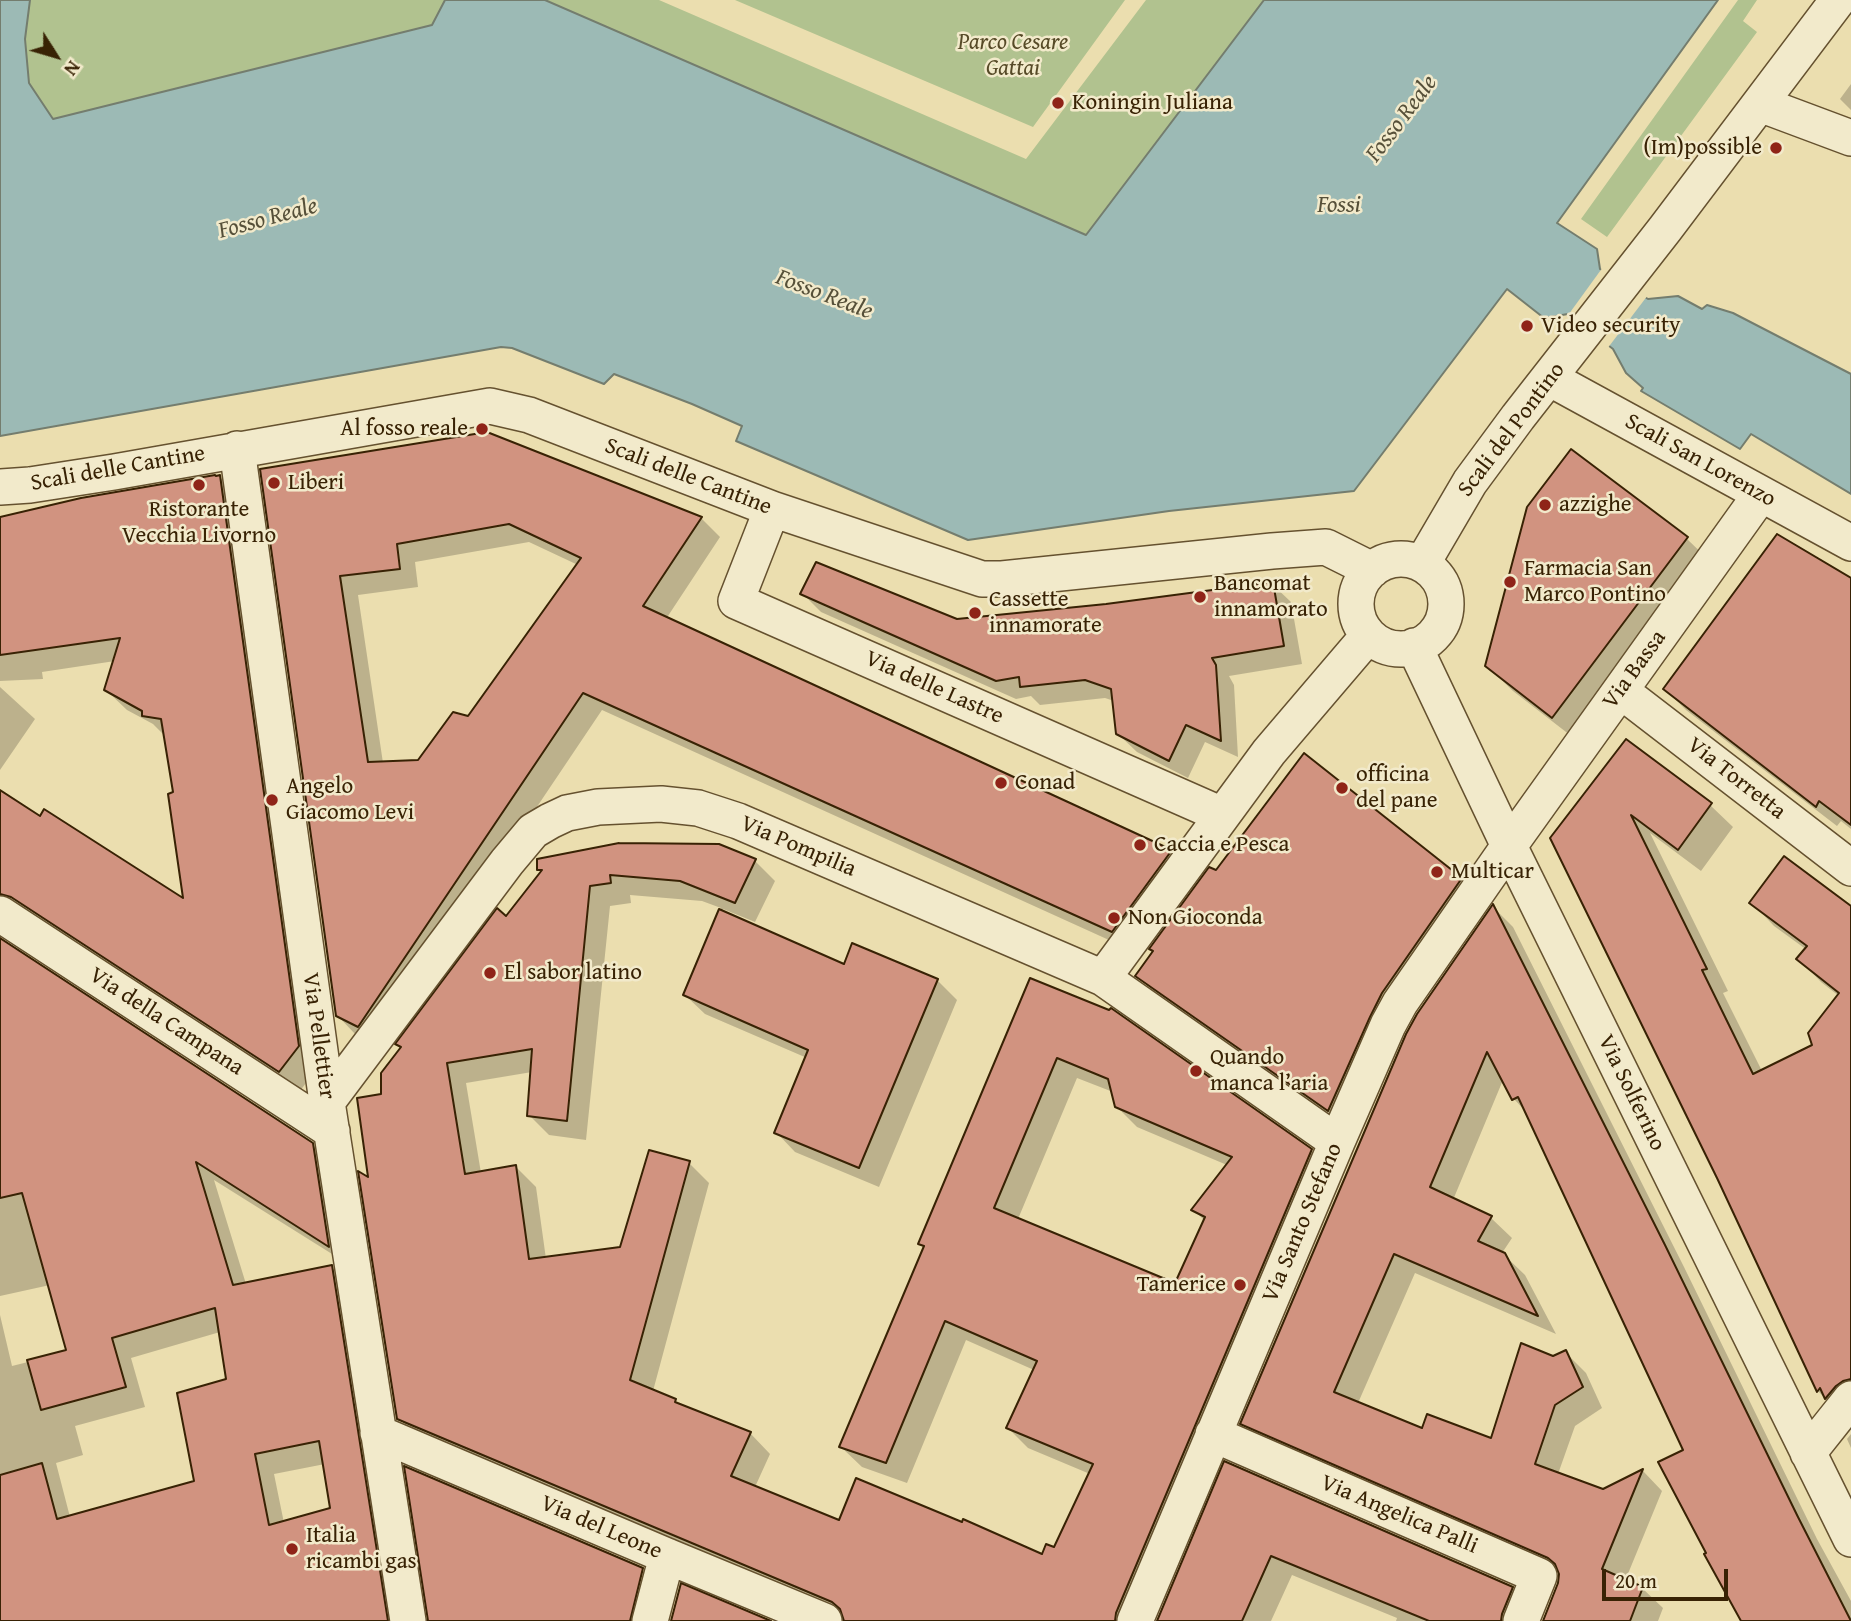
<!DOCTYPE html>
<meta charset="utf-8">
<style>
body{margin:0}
#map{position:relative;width:1851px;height:1621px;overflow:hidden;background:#ebdeaf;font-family:"Gentium Book Plus",serif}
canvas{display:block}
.north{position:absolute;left:21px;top:21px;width:70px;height:70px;-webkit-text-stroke:5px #f2eacb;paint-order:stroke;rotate:127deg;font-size:19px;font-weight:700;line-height:28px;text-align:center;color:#382204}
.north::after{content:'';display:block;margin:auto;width:24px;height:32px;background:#382204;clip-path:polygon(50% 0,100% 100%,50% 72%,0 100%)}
.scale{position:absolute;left:1602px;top:1569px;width:126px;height:32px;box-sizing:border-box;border:4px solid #382204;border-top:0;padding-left:9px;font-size:21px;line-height:24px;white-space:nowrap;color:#382204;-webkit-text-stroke:5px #f2eacb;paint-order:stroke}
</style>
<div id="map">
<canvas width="1851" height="1621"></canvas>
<div class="north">N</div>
<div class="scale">20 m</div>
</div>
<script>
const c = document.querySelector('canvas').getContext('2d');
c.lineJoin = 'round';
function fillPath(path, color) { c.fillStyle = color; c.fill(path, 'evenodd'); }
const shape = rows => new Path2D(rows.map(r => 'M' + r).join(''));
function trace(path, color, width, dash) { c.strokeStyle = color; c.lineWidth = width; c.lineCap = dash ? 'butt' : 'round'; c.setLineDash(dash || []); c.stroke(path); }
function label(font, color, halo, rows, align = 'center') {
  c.font = font + ' "Gentium Book Plus",serif'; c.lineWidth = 5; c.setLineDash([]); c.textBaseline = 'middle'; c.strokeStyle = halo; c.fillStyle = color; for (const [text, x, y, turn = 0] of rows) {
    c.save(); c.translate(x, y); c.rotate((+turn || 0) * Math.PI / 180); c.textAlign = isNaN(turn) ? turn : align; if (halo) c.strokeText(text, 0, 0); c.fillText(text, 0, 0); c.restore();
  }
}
fillPath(shape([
 [30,0,445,0,432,25,53,119,29,83,25,39],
 [545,0,659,0,1026,159,1146,0,1264,0,1086,235],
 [735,0,1125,0,1033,127],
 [1738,0,1757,0,1743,21,1757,32,1607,237,1581,219]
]), '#b1c28f');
const water = shape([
 [0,0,30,0,25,39,29,83,53,119,432,25,445,0,545,0,1086,235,1264,0,1718,0,1557,223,1597,249,1600,269,1648,299,1678,296,1702,309,1707,305,1733,313,1851,374,1851,494,1751,434,1740,449,1641,391,1643,388,1626,373,1613,349,1568,314,1544,318,1507,289,1354,491,1169,511,968,540,736,441,742,426,692,404,614,374,604,384,512,348,501,347,0,436,0,0]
]);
fillPath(water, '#9cbab5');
trace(water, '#747d6e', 2);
fillPath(shape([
 [1603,267,1648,295,1607,349,1566,318]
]), '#ebdeaf');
fillPath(shape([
 [1851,84,1851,110,1840,99],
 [1571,451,1687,539,1713,564,1579,742,1513,691,1487,666],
 [262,470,701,518,720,537,666,619,1171,852,1189,870,1131,950,602,710,377,1045,356,1035,337,1015],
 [529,542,578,565,469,718,419,762,383,763,358,595,418,587,415,562],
 [220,477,240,498,318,1067,300,1091,0,933,0,792,40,819,185,901,175,794,164,735,153,724,127,710,106,690,115,661,42,672,43,679,0,681,0,519],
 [1851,579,1851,829,1841,821,1837,826,1686,710,1665,689],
 [1272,584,1291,602,1302,664,1229,676,1234,685,1238,757,1205,742,1188,778,1137,752,1118,734,1114,701,1105,698,1040,705,1031,696,1016,699,821,612,803,594,957,621,1106,606],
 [0,687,35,719,0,770],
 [1626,742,1710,805,1733,827,1701,871,1650,833,1728,991,1723,993,1762,1071,1814,1046,1839,996,1821,982,1799,959,1807,950,1774,926,1752,903,1851,909,1851,1219,1718,1177,1552,838],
 [1305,756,1461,879,1481,899,1402,1013,1348,1129,1157,995,1137,976],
 [755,861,775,881,755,922,723,909,722,912,845,966,937,980,957,1000,879,1187,795,1152,776,1132,807,1058,705,1014,685,995,721,908,702,901,630,895,631,903,610,906,586,1140,549,1135,529,1115,532,1072,466,1083,481,1173,515,1166,536,1187,546,1259,621,1248,689,1163,709,1183,653,1391,675,1401,679,1405,750,1433,770,1454,755,1487,840,1522,1043,1556,1055,1549,1090,1474,1028,1448,1008,1428,1034,1370,966,1340,907,1483,862,1467,841,1447,925,1248,921,1244,1031,980,1311,1151,1331,1171,1142,1621,845,1621,845,1619,419,1439,399,1418,370,1181,383,1095,402,1049,398,1044,506,918,543,873,539,869],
 [1077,1078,1113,1092,1116,1106,1137,1127,1227,1165,1194,1210,1205,1221,1176,1286,1018,1219],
 [1493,907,1513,927,1684,1267,1817,1539,1851,1601,1851,1621,1743,1621,1685,1451,1528,1114,1514,1099,1503,1080,1453,1200,1491,1218,1512,1238,1502,1253,1525,1275,1556,1334,1415,1273,1358,1403,1423,1430,1492,1441,1553,1358,1565,1352,1586,1373,1602,1408,1575,1426,1558,1474,1603,1491,1643,1471,1662,1491,1625,1581,1642,1588,1663,1608,1658,1621,1545,1621,1560,1583,1560,1574,1262,1444,1242,1423],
 [0,937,1,941,312,1144,333,1165,348,1264,214,1180,246,1284,331,1267,352,1287,404,1621,0,1621,0,1315,12,1366,68,1352,50,1285,0,1296],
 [220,1332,228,1381,196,1482,70,1517,56,1463,83,1455,75,1426,145,1407,131,1358],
 [325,1464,332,1510,284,1523,274,1474],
 [1851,1268,1851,1417,1840,1414,1818,1391,1794,1339],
 [1851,1434,1851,1448,1847,1439],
 [1225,1463,1512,1588,1532,1608,1527,1621,1396,1621,1397,1618,1292,1575,1271,1621,1159,1621],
 [642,1569,663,1590,654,1621,429,1621]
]), '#0003');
const building = shape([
 [487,432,702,517,643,606,1172,850,1112,932,583,693,358,1027,336,1016,260,469,487,432],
 [509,524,581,558,468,716,453,712,418,760,368,762,340,576,400,569,397,544,509,524],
 [1571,449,1688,537,1552,718,1485,666,1527,507,1571,449],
 [215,475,216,476,220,475,299,1046,279,1072,11,897,0,894,0,790,40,816,44,809,183,898,168,794,173,792,161,719,142,716,142,711,104,690,120,638,0,655,0,517,81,498,215,475],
 [1777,534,1851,578,1851,825,1819,801,1816,807,1663,689,1777,534],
 [816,562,957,619,1106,604,1273,582,1284,646,1212,658,1216,665,1221,741,1186,725,1169,761,1116,734,1111,689,1085,680,1020,687,1019,677,996,681,800,594,816,562],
 [1626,739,1712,803,1678,850,1631,815,1707,969,1702,970,1753,1074,1812,1045,1808,1033,1839,993,1796,959,1807,946,1749,903,1784,856,1851,906,1851,1379,1843,1381,1836,1386,1825,1399,1820,1388,1817,1392,1717,1178,1550,838,1626,739],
 [1304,753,1462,878,1382,993,1370,1017,1328,1111,1135,976,1153,951,1149,949,1209,867,1216,870,1304,753],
 [619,843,719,844,756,859,735,903,680,881,610,875,611,883,590,886,567,1121,527,1116,532,1049,447,1063,465,1174,516,1165,529,1259,620,1247,649,1150,690,1161,630,1380,676,1399,675,1402,751,1432,731,1476,839,1520,856,1478,962,1522,963,1519,1042,1554,1046,1544,1054,1547,1093,1464,1006,1428,1037,1361,945,1321,886,1463,839,1447,924,1246,918,1244,1030,978,1109,1010,1111,1008,1312,1149,1116,1613,1115,1621,844,1621,840,1609,832,1602,397,1419,358,1171,368,1177,357,1098,381,1094,381,1073,401,1047,395,1044,497,908,506,916,542,870,537,870,537,859,619,843],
 [1057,1058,1108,1079,1115,1107,1232,1157,1191,1210,1205,1217,1175,1283,994,1208,1057,1058],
 [1493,904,1665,1245,1798,1517,1851,1621,1741,1621,1704,1554,1706,1553,1658,1462,1683,1450,1518,1097,1512,1100,1487,1052,1430,1187,1492,1216,1478,1241,1505,1253,1538,1316,1394,1254,1334,1392,1422,1428,1427,1414,1491,1438,1521,1343,1553,1356,1566,1350,1583,1387,1555,1405,1535,1464,1603,1489,1643,1469,1602,1569,1643,1587,1630,1621,1543,1621,1558,1583,1559,1574,1555,1564,1548,1558,1240,1424,1406,1034,1417,1014,1493,904],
 [719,909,844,964,852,943,938,979,859,1168,774,1133,808,1050,683,995,719,909],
 [0,938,313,1143,329,1247,196,1162,233,1285,332,1265,388,1621,0,1621,0,1475,42,1463,57,1519,194,1481,177,1393,226,1379,215,1308,112,1338,126,1387,41,1410,27,1360,66,1350,22,1193,0,1198,0,938],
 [319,1441,330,1508,269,1525,255,1454,319,1441],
 [1224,1461,1513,1587,1502,1614,1501,1621,1429,1621,1271,1556,1242,1621,1157,1621,1224,1461],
 [404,1466,643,1568,630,1621,428,1621,404,1466],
 [681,1583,771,1621,671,1621,681,1583]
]);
fillPath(building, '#d19380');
trace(building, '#382204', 2);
const street = shape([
 [1760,104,1851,138],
 [1549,378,1851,543],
 [237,449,327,1102,408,1621],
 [0,487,30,485,114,472,490,406,529,415,772,509,982,579,1002,579,1272,551,1326,547,1372,570],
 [772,509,736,601,1222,815],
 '1356 604a45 45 0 1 1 90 0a45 45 0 1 1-90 0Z',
 [1422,564,1470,482,1518,417,1665,229,1838,0],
 [1414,646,1509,846,1851,1539],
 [1621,691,1851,868],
 [0,914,332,1131],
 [1103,978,1269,752,1368,636],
 [327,1102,507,862,533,831,550,821,567,813,598,807,661,804,698,808,738,821,1103,978,1337,1142],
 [378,1433,667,1556,824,1621],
 [1213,1434,1539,1576,1521,1621],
 [1808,1453,1851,1399],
 [650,1621,667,1556],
 [1135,1621,1337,1142,1388,1025,1400,1003,1509,846,1761,494]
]);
trace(street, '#65512f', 38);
trace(street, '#f2eacb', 35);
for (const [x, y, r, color] of [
 [1058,103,7,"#8f2418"],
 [1776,148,7,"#8f2418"],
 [1527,326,7,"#8f2418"],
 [482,429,7,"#8f2418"],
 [274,483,7,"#8f2418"],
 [199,485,7,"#8f2418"],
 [1545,505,7,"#8f2418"],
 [1510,582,7,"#8f2418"],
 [1200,597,7,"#8f2418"],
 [975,613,7,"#8f2418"],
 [1001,783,7,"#8f2418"],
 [1342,788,7,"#8f2418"],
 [272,800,7,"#8f2418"],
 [1140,845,7,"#8f2418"],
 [1437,872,7,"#8f2418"],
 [1114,918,7,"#8f2418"],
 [490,973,7,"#8f2418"],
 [1196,1071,7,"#8f2418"],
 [1240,1285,7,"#8f2418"],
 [292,1549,7,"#8f2418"]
]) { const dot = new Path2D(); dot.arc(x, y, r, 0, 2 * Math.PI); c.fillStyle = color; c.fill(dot); trace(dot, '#f2eacb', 2.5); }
label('italic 23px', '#564a27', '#f2eacb', [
 ["Parco Cesare",1013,43],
 ["Gattai",1013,69]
]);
label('23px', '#382204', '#f2eacb', [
 ["Koningin Juliana",1072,103],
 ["(Im)possible",1762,148,"right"],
 ["Video security",1541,326],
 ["Al fosso reale",468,429,"right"],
 ["Liberi",288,483],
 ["azzighe",1559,505],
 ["Ristorante",199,510,"center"],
 ["Vecchia Livorno",199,536,"center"],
 ["Farmacia San",1524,569],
 ["Marco Pontino",1524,595],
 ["Bancomat",1214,584],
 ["innamorato",1214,610],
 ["Cassette",989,600],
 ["innamorate",989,626],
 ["officina",1356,775],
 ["del pane",1356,801],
 ["Conad",1015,783],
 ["Angelo",286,787],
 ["Giacomo Levi",286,813],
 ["Caccia e Pesca",1154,845],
 ["Multicar",1451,872],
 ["Non Gioconda",1128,918],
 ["El sabor latino",504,973],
 ["Quando",1210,1058],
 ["manca l’aria",1210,1084],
 ["Tamerice",1226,1285,"right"],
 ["Italia",306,1536],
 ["ricambi gas",306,1562]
], 'left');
label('23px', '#382204', '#f2eacb', [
 ["Scali del Pontino",1512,430,-53],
 ["Scali San Lorenzo",1700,461,29],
 ["Scali delle Cantine",118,469,-10],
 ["Scali delle Cantine",688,477,21],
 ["Via Bassa",1635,670,-54],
 ["Via delle Lastre",934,688,24],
 ["Via Torretta",1736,779,38],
 ["Via Pompilia",798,847,23],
 ["Via della Campana",166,1022,33],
 ["Via Pellettier",318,1036,82],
 ["Via Solferino",1631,1093,64],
 ["Via Santo Stefano",1303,1223,-67],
 ["Via Angelica Palli",1399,1515,23],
 ["Via del Leone",601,1528,23]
]);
label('italic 24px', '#565039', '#f2eacb', [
 ["Fosso Reale",1402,119,-53],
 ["Fossi",1339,206],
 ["Fosso Reale",268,219,-15],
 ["Fosso Reale",824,295,21]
]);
</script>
